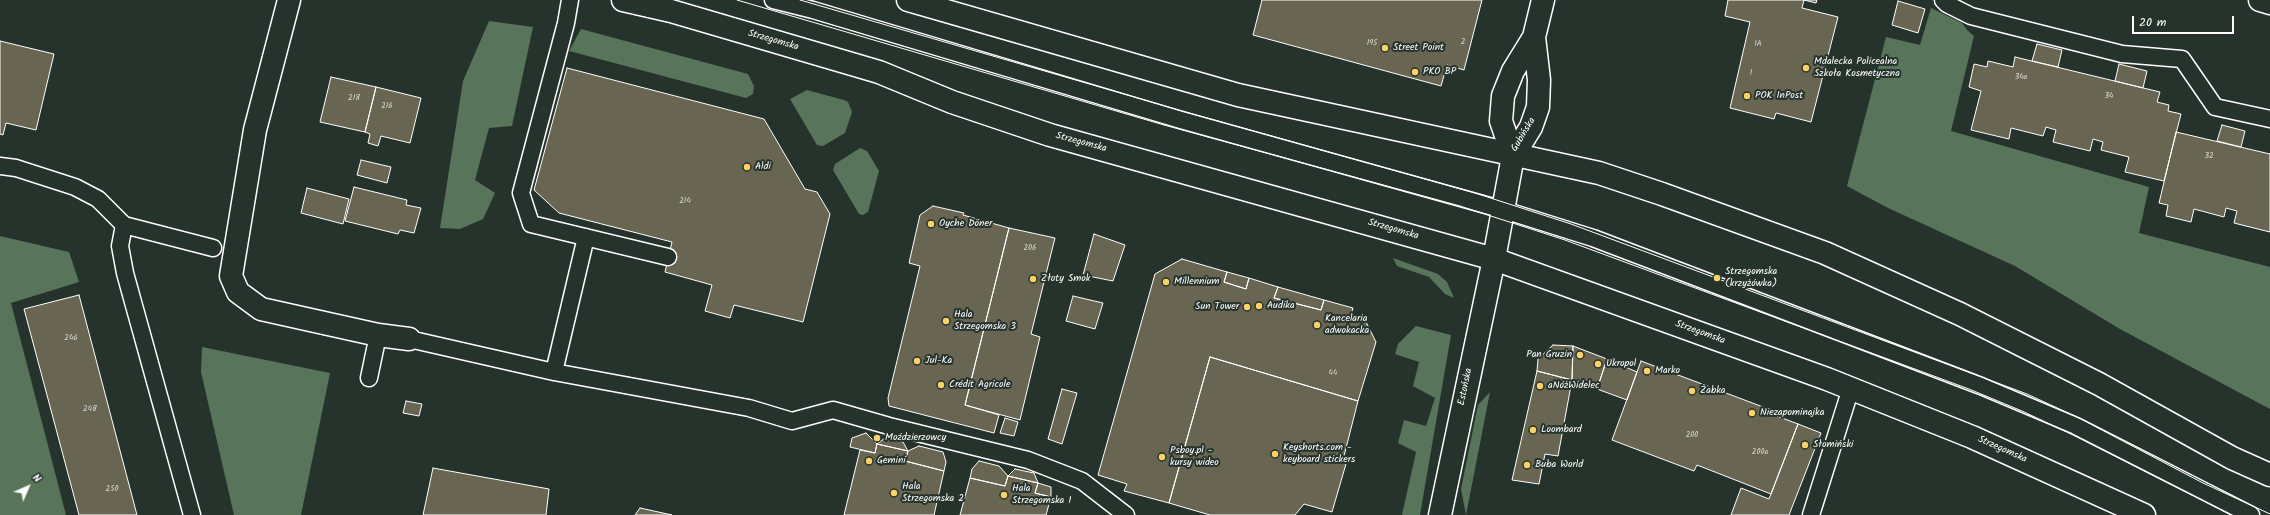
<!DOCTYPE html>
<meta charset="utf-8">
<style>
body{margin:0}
#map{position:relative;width:2270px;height:515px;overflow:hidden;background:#26332d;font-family:Kalam,sans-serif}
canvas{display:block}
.north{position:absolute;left:8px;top:467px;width:40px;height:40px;-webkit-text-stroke:3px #26332d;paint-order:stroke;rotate:45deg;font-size:11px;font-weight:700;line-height:16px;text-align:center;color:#fff}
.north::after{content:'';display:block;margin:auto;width:14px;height:18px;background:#fff;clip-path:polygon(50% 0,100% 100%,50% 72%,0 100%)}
.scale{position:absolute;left:2132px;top:16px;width:102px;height:18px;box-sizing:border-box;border:2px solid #fff;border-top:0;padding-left:5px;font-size:12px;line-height:14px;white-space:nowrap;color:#fff;-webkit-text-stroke:3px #26332d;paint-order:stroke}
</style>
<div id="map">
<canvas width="2270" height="515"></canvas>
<div class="north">N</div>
<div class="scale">20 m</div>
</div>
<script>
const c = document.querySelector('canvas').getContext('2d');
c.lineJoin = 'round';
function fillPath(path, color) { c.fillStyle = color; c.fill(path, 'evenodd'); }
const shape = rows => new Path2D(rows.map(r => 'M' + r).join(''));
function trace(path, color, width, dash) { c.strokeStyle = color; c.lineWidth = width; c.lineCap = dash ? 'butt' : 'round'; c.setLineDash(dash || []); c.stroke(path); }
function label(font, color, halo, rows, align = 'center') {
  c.font = font + ' Kalam,sans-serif'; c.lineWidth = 4; c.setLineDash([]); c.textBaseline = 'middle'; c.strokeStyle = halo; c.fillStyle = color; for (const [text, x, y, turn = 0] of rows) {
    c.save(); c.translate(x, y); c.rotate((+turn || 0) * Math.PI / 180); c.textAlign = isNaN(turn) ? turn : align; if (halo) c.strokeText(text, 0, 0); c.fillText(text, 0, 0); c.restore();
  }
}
fillPath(shape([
 [1931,8,1962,23,1967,30,1974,36,1951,131,2149,187,2139,233,2270,267,2270,409,2120,329,2015,266,1888,208,1847,186,1886,37,1920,45],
 [489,21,533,27,512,126,489,128,475,180,495,193,483,219,460,229,440,228,463,81],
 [581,29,748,74,754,86,753,94,746,98,569,51],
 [807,90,844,100,848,102,852,112,845,133,823,146,817,145,790,99],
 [860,148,867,151,879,171,868,212,863,215,859,214,833,170,835,164],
 [0,236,69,252,79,282,11,303,66,515,0,515],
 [1393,258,1438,274,1447,282,1454,298,1445,294,1429,277,1397,266],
 [1416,326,1451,335,1420,515,1402,515,1416,452,1398,443,1404,420,1426,426,1435,398,1413,386,1419,362,1395,354,1398,344],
 [202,347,330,373,301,515,234,515,201,372],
 [1490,392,1466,515,1461,489,1478,405]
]), '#58745a');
const building = shape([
 [1262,0,1482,0,1464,70,1447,65,1441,86,1253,35,1262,0],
 [1728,0,1804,0,1802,8,1838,17,1811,122,1776,113,1774,119,1730,108,1750,22,1725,16,1728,0],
 [1804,0,1817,0,1816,3,1804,0],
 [1898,1,1925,9,1918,33,1892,25,1898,1],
 [0,41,54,54,36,130,6,123,3,135,0,134,0,41],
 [2037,44,2062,50,2058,67,2032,61,2037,44],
 [2015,57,2160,92,2157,102,2169,105,2168,111,2181,114,2164,181,2125,172,2129,157,2101,150,2103,142,2093,139,2090,151,2053,142,2056,130,2046,127,2043,136,2011,128,2009,139,1971,130,1981,91,1969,87,1974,64,1987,67,1988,61,2013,67,2015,57],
 [2119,64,2147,71,2143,88,2115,81,2119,64],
 [567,68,764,119,805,189,817,192,830,214,803,322,734,305,730,318,705,311,712,285,665,272,672,242,559,213,534,190,567,68],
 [331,77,376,87,365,132,320,122,331,77],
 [376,87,421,98,410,143,381,136,378,146,368,143,370,134,365,132,376,87],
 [2222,125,2245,131,2241,147,2217,141,2222,125],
 [2176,132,2270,154,2270,232,2234,223,2237,211,2226,208,2224,217,2194,209,2191,222,2166,216,2168,205,2159,203,2176,132],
 [361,160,391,167,387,183,357,175,361,160],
 [354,187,407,200,406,205,421,208,414,233,400,230,398,234,345,221,354,187],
 [307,188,349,199,343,224,301,213,307,188],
 [933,206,964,213,963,215,1009,228,965,405,999,415,994,433,889,406,888,398,920,266,909,263,920,215,933,206],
 [1009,228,1055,238,1031,334,1040,337,1020,420,965,405,1009,228],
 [1094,234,1125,245,1113,281,1083,275,1094,234],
 [1182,259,1227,272,1224,282,1246,289,1249,278,1278,287,1274,298,1321,310,1324,300,1353,308,1350,318,1366,322,1376,342,1358,401,1210,357,1169,503,1124,491,1127,484,1098,475,1155,274,1182,259],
 [1227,272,1249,278,1246,289,1224,282,1227,272],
 [1278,287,1324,300,1321,310,1274,298,1278,287],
 [79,295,137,515,79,515,24,309,79,295],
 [1073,296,1103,303,1095,329,1066,321,1073,296],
 [1553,345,1573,346,1572,380,1537,371,1538,359,1553,345],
 [1573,346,1607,359,1597,389,1572,380,1573,346],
 [1210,357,1358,401,1344,456,1348,457,1332,512,1304,504,1295,515,1210,515,1169,503,1210,357],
 [1607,359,1637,372,1627,400,1597,389,1607,359],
 [1641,361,1771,410,1769,413,1798,424,1771,494,1697,465,1694,471,1612,440,1641,361],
 [1537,371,1572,380,1558,456,1545,454,1539,484,1512,480,1537,371],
 [1062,389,1077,393,1062,444,1048,439,1062,389],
 [406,401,422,404,419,416,403,413,406,401],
 [1005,418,1018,422,1014,436,1000,433,1005,418],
 [1798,424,1821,433,1789,515,1731,515,1741,488,1769,499,1798,424],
 [866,433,877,444,875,453,850,447,852,438,866,433],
 [885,438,903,442,908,451,877,444,885,438],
 [877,444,908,451,905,461,944,471,934,515,844,515,860,450,875,453,877,444],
 [919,446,943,452,946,462,944,471,905,461,908,451,919,446],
 [979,461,999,466,1008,476,1005,486,970,478,972,469,979,461],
 [433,468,549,489,546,515,423,515,433,468],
 [1015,469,1034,473,1038,483,1008,476,1015,469],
 [1008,476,1038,483,1035,493,1051,497,1046,515,960,515,970,478,1005,486,1008,476],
 [1038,483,1051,487,1051,497,1035,493,1038,483],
 [640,508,672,515,635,515,640,508]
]);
fillPath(building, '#686652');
trace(building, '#fff', 1);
const lane = shape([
 [570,0,566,23,521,193,531,224,668,257],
 [773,0,813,10,1181,120,1504,210,1593,238,1981,386,2076,426,2251,515],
 [1943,0,1947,4,1971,16,2122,54,2182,59,2215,107,2270,119],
 [0,166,16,168,75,187,98,199,124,225,120,246,125,273,192,515],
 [124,225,213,248],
 [409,339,554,372,749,408,792,421,833,410,889,426,1028,460,1082,481,1126,515],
 [554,372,586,237],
 [369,378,378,335],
 [1811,515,1851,388]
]);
const street = shape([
 [289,0,255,130,231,276,238,292,261,309,378,335,409,339],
 [2260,0,2270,3],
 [1440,515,1494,259]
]);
const secondary = shape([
 [623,0,671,11,879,72,952,102,1050,135,1494,259,1827,379,1972,437,2144,515],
 [908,0,1238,95,1599,173,1662,194,1825,253,1960,314,2099,384,2232,458,2270,475],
 [1513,156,1501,121,1503,96,1513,71,1534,37,1543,0],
 [1494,259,1513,156,1531,127,1538,107,1539,80,1534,37]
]);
trace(lane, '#fff', 19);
trace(street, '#fff', 25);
trace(secondary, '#fff', 25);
trace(lane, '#26332d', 16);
trace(street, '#26332d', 22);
trace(secondary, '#26332d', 22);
trace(shape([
 [737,0,1164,125,1460,206,1565,240,1969,389,2022,411,2073,435,2231,515],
 [800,0,1179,110,1475,193,1571,224,2027,394,2079,418,2203,483,2270,514]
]), '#fff', 1);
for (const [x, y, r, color] of [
 [1385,48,4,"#ffd166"],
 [1806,68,4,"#ffd166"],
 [1415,72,4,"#ffd166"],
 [1747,96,4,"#ffd166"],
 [747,167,4,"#ffd166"],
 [931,224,4,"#ffd166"],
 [1717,278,4,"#ffd166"],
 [1033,279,4,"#ffd166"],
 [1166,282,4,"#ffd166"],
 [1259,306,4,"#ffd166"],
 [1247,307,4,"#ffd166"],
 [946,321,4,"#ffd166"],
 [1317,325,4,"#ffd166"],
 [1580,355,4,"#ffd166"],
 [917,361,4,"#ffd166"],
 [1598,364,4,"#ffd166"],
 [1647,371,4,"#ffd166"],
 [941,385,4,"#ffd166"],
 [1540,386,4,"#ffd166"],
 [1692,391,4,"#ffd166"],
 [1752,413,4,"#ffd166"],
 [1533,430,4,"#ffd166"],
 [877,438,4,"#ffd166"],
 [1805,445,4,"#ffd166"],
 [1275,454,4,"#ffd166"],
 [1162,457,4,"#ffd166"],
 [869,461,4,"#ffd166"],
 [1527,465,4,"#ffd166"],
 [894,493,4,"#ffd166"],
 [1004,495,4,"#ffd166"]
]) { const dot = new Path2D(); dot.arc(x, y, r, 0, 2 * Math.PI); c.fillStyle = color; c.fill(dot); trace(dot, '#26332d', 1.5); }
label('8px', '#d9d9d4', null, [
 ["2",1463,43],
 ["195",1372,44],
 ["1A",1758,45],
 ["1",1751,74],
 ["34a",2021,78],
 ["34",2109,97],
 ["218",354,99],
 ["216",387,107],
 ["32",2209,157],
 ["214",685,202],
 ["206",1030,249],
 ["246",71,339],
 ["44",1333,374],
 ["248",90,410],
 ["200",1692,436],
 ["200a",1760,453],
 ["250",112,490]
]);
label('10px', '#fff', '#26332d', [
 ["Strzegomska",773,41,16],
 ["Gubińska",1524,135,-59],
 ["Strzegomska",1081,143,15],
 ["Strzegomska",1393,230,16],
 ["Strzegomska",1700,333,20],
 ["Estońska",1466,387,-78],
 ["Strzegomska",2002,450,24]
]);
label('10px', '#fff', '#26332d', [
 ["Street Point",1393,48],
 ["Mdalecka Policealna",1814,62],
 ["Szkoła Kosmetyczna",1814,74],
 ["PKO BP",1423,72],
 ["POK InPost",1755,96],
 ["Aldi",755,167],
 ["Oyche Döner",939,224],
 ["Strzegomska",1725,272],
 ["(krzyżówka)",1725,284],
 ["Złoty Smok",1041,279],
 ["Millennium",1174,282],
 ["Audika",1267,306],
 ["Sun Tower",1239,307,"right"],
 ["Hala",954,315],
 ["Strzegomska 3",954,327],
 ["Kancelaria",1325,319],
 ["adwokacka",1325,331],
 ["Pan Gruzin",1572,355,"right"],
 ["Jul-Ka",925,361],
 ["Ukropol",1606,364],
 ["Marko",1655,371],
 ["Crédit Agricole",949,385],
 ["aNóżWidelec",1548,386],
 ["Żabka",1700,391],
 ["Niezapominajka",1760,413],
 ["Loombard",1541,430],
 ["Moździerzowcy",885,438],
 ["Słomiński",1813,445],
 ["Keyshorts.com -",1283,448],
 ["keyboard stickers",1283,460],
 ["Psboy.pl -",1170,451],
 ["kursy wideo",1170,463],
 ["Gemini",877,461],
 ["Buba World",1535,465],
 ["Hala",902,487],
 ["Strzegomska 2",902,499],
 ["Hala",1012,489],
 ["Strzegomska 1",1012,501]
], 'left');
</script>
